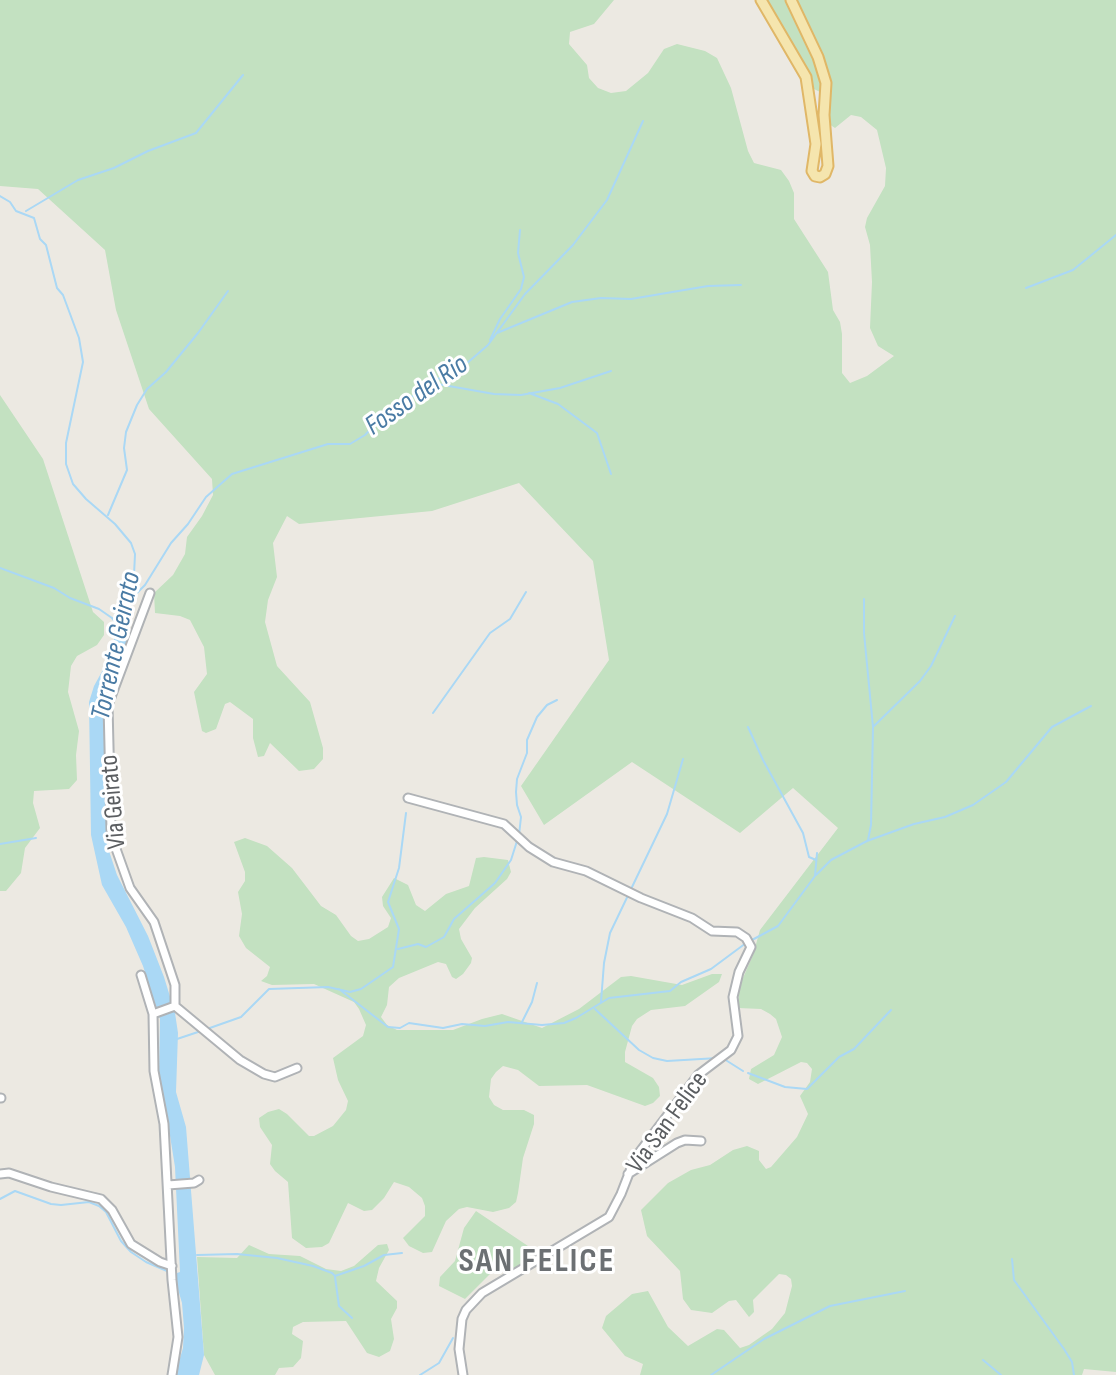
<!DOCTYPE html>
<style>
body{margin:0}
canvas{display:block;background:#ece9e2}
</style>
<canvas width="1116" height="1375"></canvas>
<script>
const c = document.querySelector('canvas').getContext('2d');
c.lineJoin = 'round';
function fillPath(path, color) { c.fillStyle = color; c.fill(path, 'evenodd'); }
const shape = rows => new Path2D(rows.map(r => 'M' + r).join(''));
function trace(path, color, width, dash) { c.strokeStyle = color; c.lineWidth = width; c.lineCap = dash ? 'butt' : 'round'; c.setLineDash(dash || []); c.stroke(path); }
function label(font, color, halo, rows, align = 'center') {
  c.font = font + ' "Sofia Sans Condensed",sans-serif'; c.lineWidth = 6; c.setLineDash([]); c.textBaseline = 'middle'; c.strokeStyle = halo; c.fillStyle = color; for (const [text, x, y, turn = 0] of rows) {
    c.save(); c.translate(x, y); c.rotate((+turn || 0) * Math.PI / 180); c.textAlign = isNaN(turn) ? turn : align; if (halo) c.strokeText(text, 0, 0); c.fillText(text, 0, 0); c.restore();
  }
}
fillPath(shape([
 [0,0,614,0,594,24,570,32,569,44,587,65,589,78,598,88,611,93,626,91,648,73,664,49,677,44,705,51,717,58,731,88,748,151,754,163,781,170,789,181,794,193,794,219,828,272,833,310,840,322,842,334,842,373,850,383,867,376,894,356,878,346,870,328,872,282,870,245,865,227,867,218,885,186,886,168,877,130,861,117,851,115,835,128,829,124,829,74,795,0,1116,0,1116,1372,1084,1369,1082,1375,640,1375,643,1364,625,1356,602,1328,606,1316,632,1294,648,1291,668,1327,688,1346,717,1329,724,1330,740,1348,749,1345,772,1329,785,1313,792,1286,791,1279,786,1275,779,1274,753,1300,754,1312,749,1317,736,1300,729,1301,712,1313,691,1310,683,1299,680,1271,647,1236,641,1210,668,1183,691,1170,710,1165,733,1150,747,1146,759,1151,759,1160,766,1169,771,1167,797,1137,808,1114,800,1096,810,1082,812,1069,807,1063,801,1062,758,1084,749,1079,751,1069,774,1055,782,1037,776,1019,770,1014,761,1009,738,1008,739,987,753,955,760,930,838,828,793,788,740,833,632,762,544,825,521,786,609,660,593,561,519,483,432,511,299,524,287,516,273,543,277,577,268,600,265,622,277,666,310,702,323,748,323,759,314,769,299,771,270,743,264,756,258,757,253,738,253,719,230,702,225,704,216,729,206,733,202,731,194,692,207,674,204,647,190,620,180,616,155,613,154,593,173,575,185,554,187,537,202,516,213,495,212,479,149,409,116,310,105,250,38,189,0,186],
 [766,0,787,0,814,59,822,84,822,93,814,89,805,66],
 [0,395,43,459,93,612,104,622,104,635,97,645,77,656,71,666,68,692,79,731,76,755,77,780,69,789,34,791,33,803,40,828,25,848,21,873,6,891,0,891],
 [245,838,267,846,292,868,321,906,336,915,351,936,358,941,369,939,388,927,391,918,383,906,382,897,394,878,408,885,416,905,425,911,446,894,469,886,476,858,484,857,508,860,511,872,507,879,475,908,459,929,461,939,472,958,471,963,463,974,456,979,452,977,446,964,438,962,399,978,389,987,387,1005,381,1017,387,1025,397,1030,453,1030,482,1019,502,1014,542,1028,579,1009,621,977,631,976,682,985,712,974,722,974,719,982,685,1006,651,1010,637,1019,632,1026,625,1052,625,1062,653,1078,659,1087,660,1096,653,1103,645,1106,587,1085,539,1086,518,1070,503,1066,496,1072,491,1079,489,1097,494,1105,503,1110,524,1110,534,1115,534,1124,523,1158,518,1193,516,1202,509,1208,493,1212,467,1207,459,1209,446,1221,432,1252,423,1253,409,1246,403,1238,425,1216,425,1206,422,1198,409,1187,394,1182,384,1198,372,1210,364,1211,348,1203,329,1243,322,1247,306,1248,292,1238,288,1182,275,1171,270,1164,272,1145,260,1127,259,1118,268,1112,279,1109,287,1114,309,1136,314,1136,333,1126,346,1110,348,1101,338,1080,333,1058,363,1036,366,1025,359,1009,354,1002,314,984,272,985,261,981,267,976,270,967,246,948,239,936,242,914,238,892,245,881,245,872,234,842],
 [476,1211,528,1246,533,1253,524,1261,523,1266,512,1272,498,1266,465,1299,439,1286,440,1277,455,1261,464,1228],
 [387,1244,389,1250,379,1268,376,1281,397,1301,397,1308,391,1319,394,1339,390,1351,379,1357,367,1353,346,1321,303,1322,293,1327,292,1334,303,1341,301,1358,293,1367,279,1368,275,1375,215,1375,204,1355,197,1257,237,1258,249,1245,269,1254,300,1256,326,1269,341,1271,354,1266,378,1245]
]), '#c3e1c1');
fillPath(shape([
 [115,634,131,635,109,695,105,759,107,845,117,875,148,936,164,977,175,1013,178,1033,176,1092,186,1127,204,1355,199,1375,175,1375,183,1348,184,1328,182,1303,177,1286,177,1273,180,1272,175,1167,167,1117,162,1103,159,1075,160,1019,143,966,126,927,102,885,91,835,89,702,94,686,111,655]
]), '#aad8f5');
trace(shape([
 [0,196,10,202,16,211,34,218,40,239,46,245,57,288,63,295,79,338,83,362,66,443,66,464,73,484,86,499,115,524,131,543,135,554,133,596,122,637],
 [26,211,78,180,114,168,148,151,196,133,243,75],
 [1026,288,1073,270,1116,235],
 [497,333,572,302,601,298,631,299,708,286,741,285],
 [490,340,500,319,521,289,524,277,518,253,520,230],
 [432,383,494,394,521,395,560,388,611,371],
 [529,393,558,404,597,433,611,474],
 [108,515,127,470,124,448,126,432,137,405,147,389,166,372,198,333,228,291],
 [0,568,54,588,70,598,99,609,112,618,124,632],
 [134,596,145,585,171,543,188,524,206,497,232,474,328,444,350,444,365,435,397,402,422,393,436,380,466,364,488,345,525,294,573,245,607,200,643,121],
 [864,599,864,633,873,727,871,825,868,840],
 [433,713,490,633,510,619,526,592],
 [874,726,920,681,931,666,955,616],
 [748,727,763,760,803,833,809,857,816,860],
 [519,835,521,817,517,805,516,792,517,779,527,753,527,740,537,717,547,705,557,700],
 [0,844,36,838],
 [816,875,831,860,867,841,914,824,945,817,973,805,1006,782,1052,727,1091,706],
 [752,940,778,926,815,876,817,853],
 [398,949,418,944,426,947,444,937,454,919,495,883,511,860,517,841],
 [339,989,388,1027,400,1028,409,1023,443,1028,462,1024,485,1026,508,1022,542,1025,564,1023,576,1018,609,998,670,991,681,982,711,969,746,943],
 [601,1002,604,963,610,933,667,814,683,759],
 [595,1009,639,1050,653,1058,667,1061,718,1058],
 [522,1022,532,1002,537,983],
 [207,1029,241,1017,269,989,328,987,350,992,361,989,393,967,399,929,388,902,399,868,406,813],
 [177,1039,201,1031],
 [724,1059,743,1071],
 [748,1073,785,1087,807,1089,839,1057,854,1049,891,1010],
 [0,1199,15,1191,51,1204,61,1205,89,1202,99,1206,106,1212,121,1241,131,1252,146,1262,167,1271],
 [197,1255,237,1254,277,1258,313,1266,332,1273,335,1276,364,1266,384,1255,402,1253],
 [1012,1259,1014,1280,1064,1349,1072,1362,1074,1375],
 [335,1277,339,1306,352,1318],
 [983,1360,1001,1375],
 [420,1375,439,1363,453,1338],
 [711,1375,764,1339,830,1306,905,1291]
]), '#aad8f5', 2);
const minor = shape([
 [150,593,108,705,111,830,115,846,130,888,154,922,175,985,175,1006,240,1060,264,1074,275,1077,297,1068],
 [408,798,504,824,529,847,553,862,586,871,641,898,692,918,712,931,737,932,746,938,751,947,739,972,733,997,738,1036,731,1050,698,1075,635,1158,621,1194,609,1217,482,1293,466,1310,462,1319,459,1349,463,1375],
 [141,975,153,1014,154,1071,164,1124,172,1280,178,1337,172,1375],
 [153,1014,175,1006],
 [0,1098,1,1098],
 [0,1174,9,1173,51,1187,101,1199,112,1210,131,1244,160,1262,172,1266],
 [628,1174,677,1143,685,1140,701,1141],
 [168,1185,194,1183,199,1180]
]);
const major = shape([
 [761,0,806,77,816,144,812,171,815,176,820,177,825,174,828,166,824,115,826,83,818,57,791,0]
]);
trace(minor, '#b0b3b6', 11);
trace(major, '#e0b767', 13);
trace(minor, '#fff', 7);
trace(major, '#f5e5ae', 9);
label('26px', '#5b5e61', '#fff', [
 ["Via Geirato",114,802,-95],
 ["Via San Felice",668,1123,-54]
]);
label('italic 28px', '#4a7ba4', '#fff', [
 ["Fosso del Rio",417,396,-35],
 ["Torrente Geirato",117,646,-78]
]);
c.letterSpacing = '2px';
label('bold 34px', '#6c7073', '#fff', [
 ["SAN FELICE",537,1262]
]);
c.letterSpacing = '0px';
</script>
